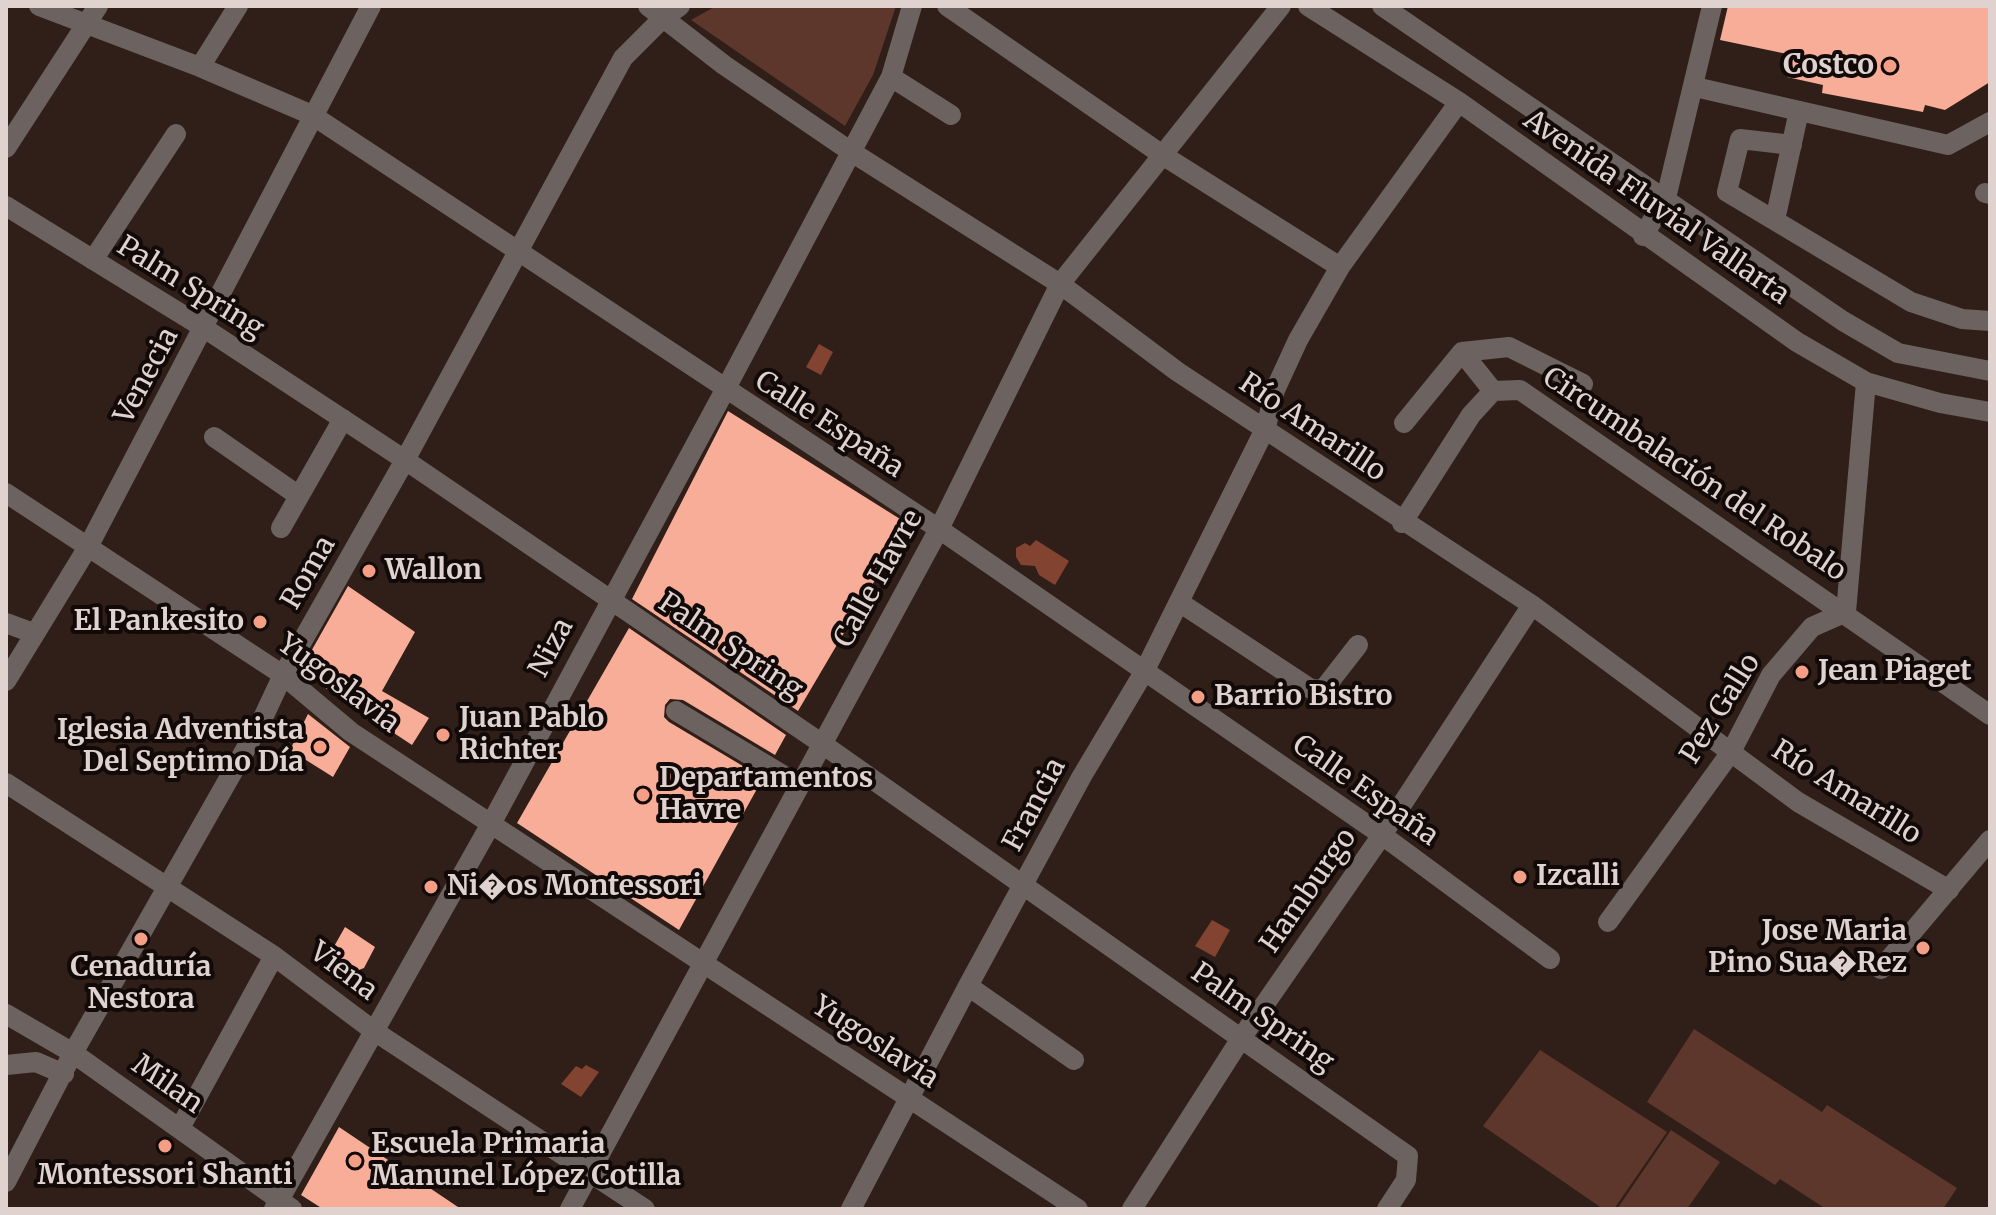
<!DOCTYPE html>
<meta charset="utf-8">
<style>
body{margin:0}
#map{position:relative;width:1996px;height:1215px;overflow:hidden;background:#301e18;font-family:Merriweather,serif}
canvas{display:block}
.frame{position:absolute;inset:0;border:8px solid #e0d2cf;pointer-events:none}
</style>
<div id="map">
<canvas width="1996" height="1215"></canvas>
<div class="frame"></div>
</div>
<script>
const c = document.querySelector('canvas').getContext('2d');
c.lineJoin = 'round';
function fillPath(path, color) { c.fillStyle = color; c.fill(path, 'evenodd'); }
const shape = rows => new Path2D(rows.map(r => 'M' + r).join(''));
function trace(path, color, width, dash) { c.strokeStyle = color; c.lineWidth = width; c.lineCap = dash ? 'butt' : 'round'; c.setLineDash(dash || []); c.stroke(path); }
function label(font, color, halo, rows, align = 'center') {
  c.font = font + ' Merriweather,serif'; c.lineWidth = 8; c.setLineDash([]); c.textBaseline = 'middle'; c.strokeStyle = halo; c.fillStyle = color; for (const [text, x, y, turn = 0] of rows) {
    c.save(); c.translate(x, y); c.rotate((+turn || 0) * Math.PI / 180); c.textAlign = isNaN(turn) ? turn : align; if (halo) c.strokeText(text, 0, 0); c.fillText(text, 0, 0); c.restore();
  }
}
fillPath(shape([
 [716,6,896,6,873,75,845,126,691,20],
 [1694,1029,1822,1112,1827,1105,1957,1188,1943,1209,1826,1209,1780,1179,1775,1185,1647,1102],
 [1540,1050,1667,1132,1614,1209,1603,1209,1483,1126],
 [1671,1130,1720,1162,1687,1209,1617,1209]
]), '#5e372c');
fillPath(shape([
 [819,344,833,352,821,375,806,367],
 [1036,540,1069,561,1055,585,1039,575,1035,566,1021,565,1016,557,1016,548,1025,543,1030,546],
 [1212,920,1230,930,1215,957,1195,946],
 [586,1065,599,1072,581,1097,561,1084,576,1066,582,1069]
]), '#834331');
fillPath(shape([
 [1728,6,1990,6,1990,82,1945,110,1925,105,1923,112,1822,93,1823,85,1787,77,1792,55,1720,40],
 [728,411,908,524,798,711,632,599],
 [348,586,415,632,382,691,429,718,412,745,300,671],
 [629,628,786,735,775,755,683,700,670,699,665,705,664,717,669,722,763,778,679,930,517,823],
 [308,714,350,747,333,777,290,750],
 [345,927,375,947,364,968,351,973,328,957],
 [339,1127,461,1209,323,1209,301,1195]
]), '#f7ad97');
trace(shape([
 [39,6,200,67,312,115,939,529,1382,835,1550,959],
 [648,6,724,65,850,151,1060,284,1178,372,1532,605,1798,802,1949,890],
 [947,6,1164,156,1340,267],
 [1308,6,1459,102,1797,342,1866,382,1940,403,1990,412],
 [1382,6,1843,321,1898,353,1990,371],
 [200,67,238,6],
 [891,77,951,115],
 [1695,87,1948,145,1990,122],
 [1792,145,1740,139,1727,192,1911,302,1962,319,1990,321],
 [6,148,98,6],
 [1985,193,1990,194],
 [6,206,204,328,405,460,821,743,1408,1156,1406,1180,1387,1209],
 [1775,220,1799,111],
 [1643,236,1666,198,1712,6],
 [93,260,176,134],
 [1462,352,1509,347,1583,384],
 [1404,423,1462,352,1493,391],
 [214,437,299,496],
 [6,493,283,675,351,732,1078,1209],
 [1402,523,1471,415,1493,391,1520,390,1990,715],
 [281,528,343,419],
 [1179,602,1311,689,1323,690,1358,645],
 [6,623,33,633],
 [6,681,88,547,371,6],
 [676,711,798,784],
 [6,783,274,956,374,1031,645,1209],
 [1608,922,1731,752,1771,675,1812,627,1846,612,1866,382],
 [1881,969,1990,840],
 [968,986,1074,1060],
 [6,1014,73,1053,292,1209],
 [6,1065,36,1062,64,1074],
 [180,1128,274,956],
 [6,1182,73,1053,261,722,283,675,405,460,623,58,664,17,680,6],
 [274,1209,492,822,725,390,891,77,912,6],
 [570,1209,939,529,1060,284,1281,6],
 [851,1209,968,986,1082,776,1144,672,1266,427,1275,390,1298,340,1340,267,1459,102],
 [1132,1209,1242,1037,1382,835,1532,605]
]), '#6c625f', 20);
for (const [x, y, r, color] of [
 [1890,66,8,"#f49e86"],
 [369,571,8,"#f49e86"],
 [260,622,8,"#f49e86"],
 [1802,672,8,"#f49e86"],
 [1198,697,8,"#f49e86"],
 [443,735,8,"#f49e86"],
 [320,747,8,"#f49e86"],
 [643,795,8,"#f49e86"],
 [1520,877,8,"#f49e86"],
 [431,887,8,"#f49e86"],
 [141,939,8,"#f49e86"],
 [1923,948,8,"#f49e86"],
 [165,1146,8,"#f49e86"],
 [355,1161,8,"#f49e86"]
]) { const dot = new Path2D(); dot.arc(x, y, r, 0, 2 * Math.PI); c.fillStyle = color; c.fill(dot); trace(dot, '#120a08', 3); }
label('bold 28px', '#e0d2cf', '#120a08', [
 ["Costco",1874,66,"right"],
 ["Wallon",385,571],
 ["El Pankesito",244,622,"right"],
 ["Jean Piaget",1818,672],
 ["Barrio Bistro",1214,697],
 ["Juan Pablo",459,719],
 ["Richter",459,751],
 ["Iglesia Adventista",304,731,"right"],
 ["Del Septimo Día",304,763,"right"],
 ["Departamentos",659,779],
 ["Havre",659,811],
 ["Izcalli",1536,877],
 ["Ni�os Montessori",447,887],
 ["Jose Maria",1907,932,"right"],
 ["Pino Sua�Rez",1907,964,"right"],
 ["Cenaduría",141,968,"center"],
 ["Nestora",141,1000,"center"],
 ["Escuela Primaria",371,1145],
 ["Manunel López Cotilla",371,1177],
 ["Montessori Shanti",165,1176,"center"]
], 'left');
label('28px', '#e0d2cf', '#120a08', [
 ["Avenida Fluvial Vallarta",1656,208,35],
 ["Palm Spring",190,288,32],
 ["Venecia",147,376,-62],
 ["Calle España",829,425,33],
 ["Río Amarillo",1312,428,34],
 ["Circumbalación del Robalo",1694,475,34],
 ["Roma",309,573,-60],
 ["Calle Havre",879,579,-61],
 ["Palm Spring",730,647,34],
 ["Niza",552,648,-62],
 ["Yugoslavia",338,684,37],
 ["Pez Gallo",1721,709,-58],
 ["Calle España",1365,791,35],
 ["Río Amarillo",1846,793,32],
 ["Francia",1035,805,-62],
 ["Hamburgo",1309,891,-55],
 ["Viena",343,972,37],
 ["Palm Spring",1262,1018,35],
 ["Yugoslavia",875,1043,33],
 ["Milan",167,1085,35]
]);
</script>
